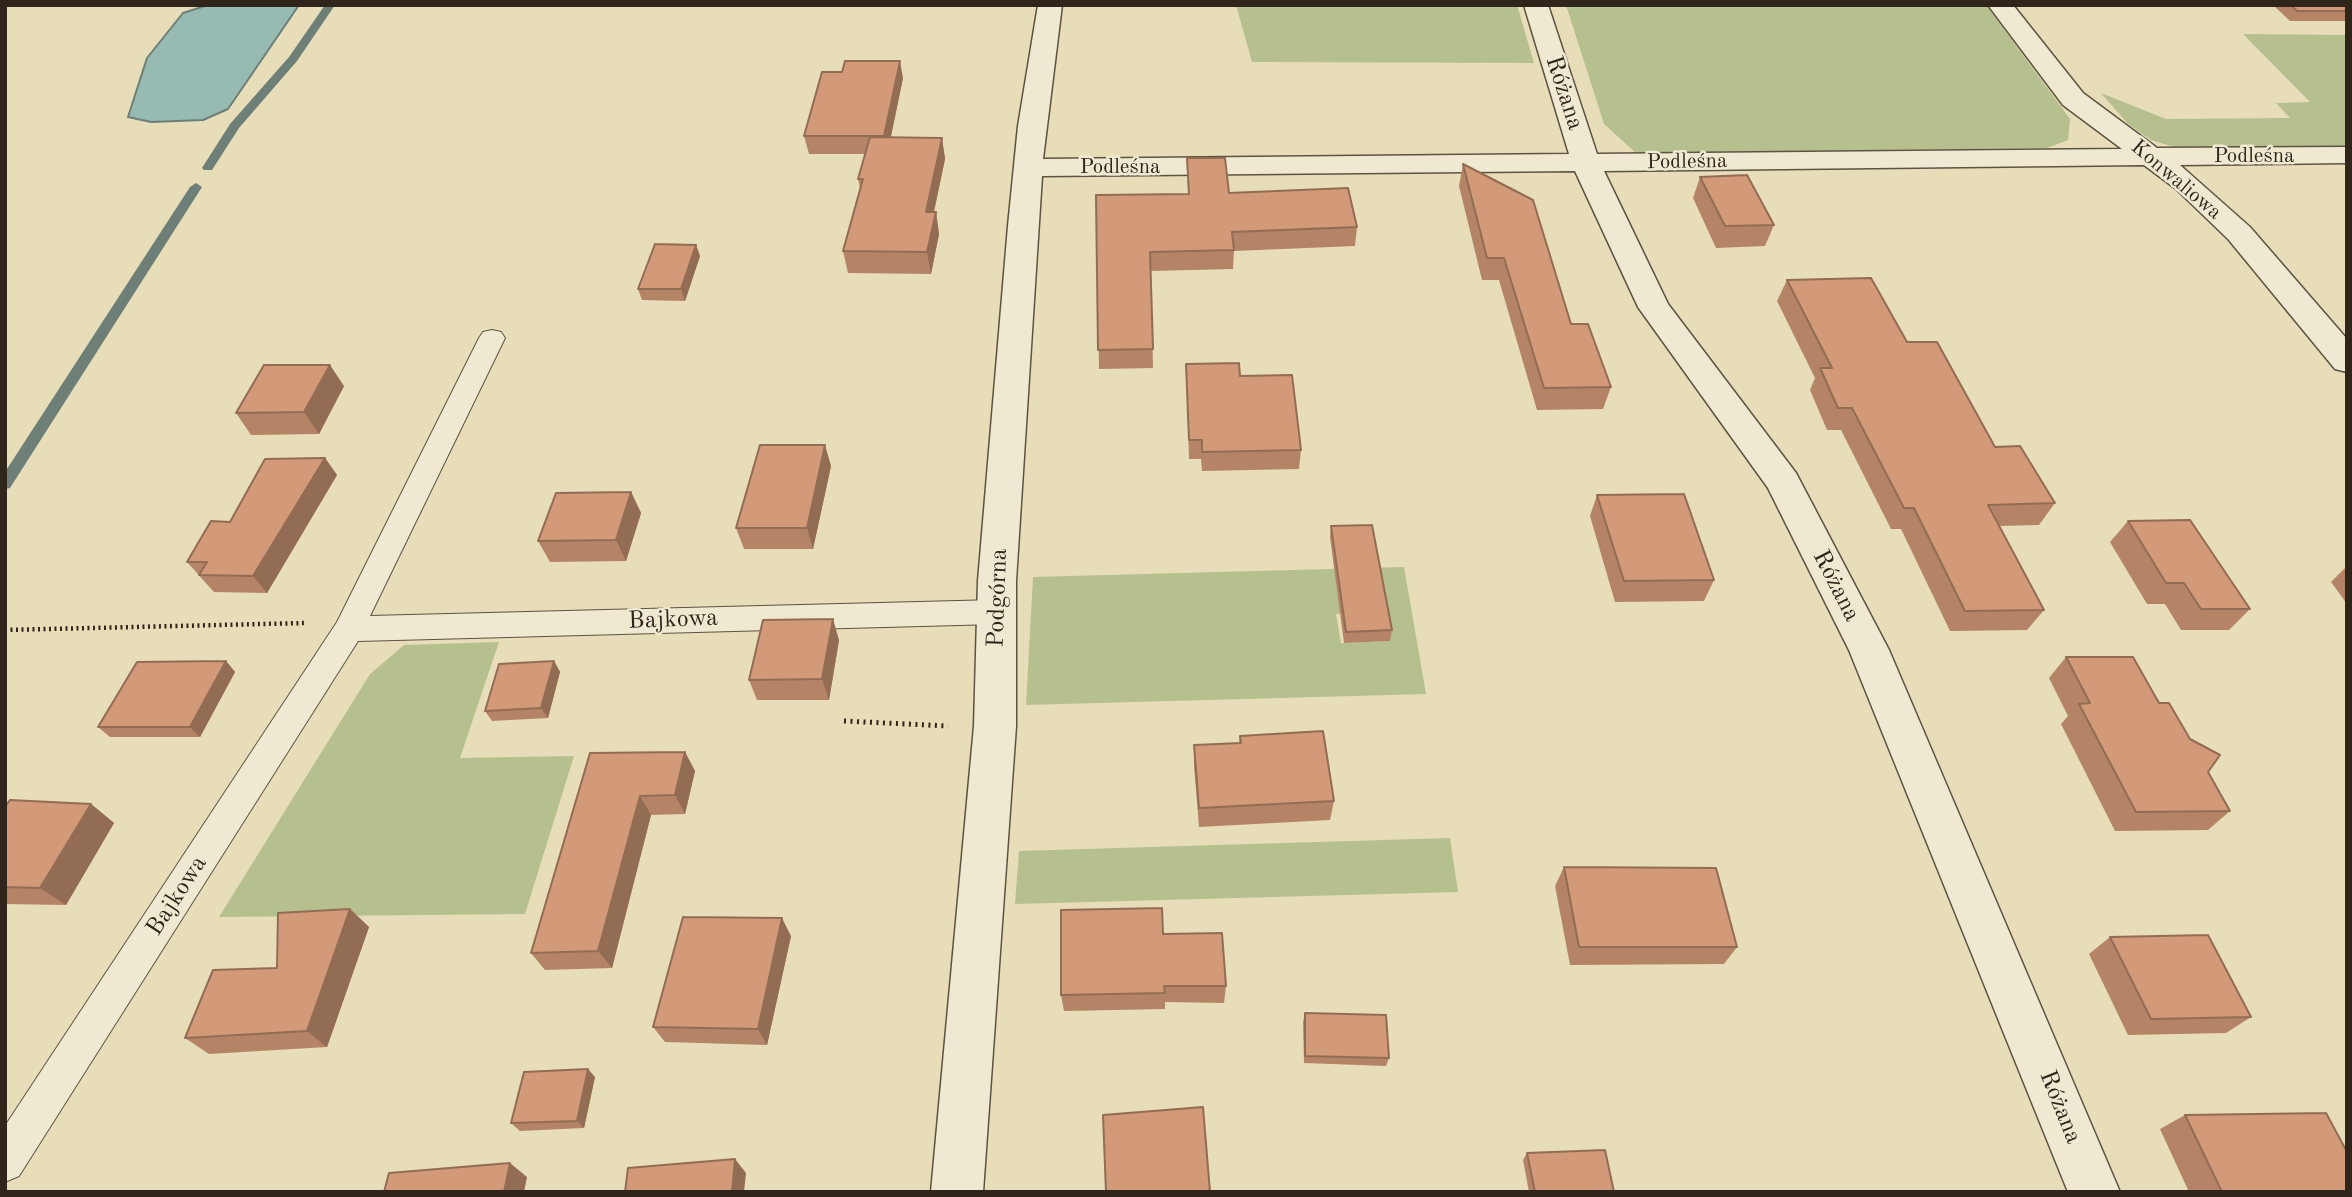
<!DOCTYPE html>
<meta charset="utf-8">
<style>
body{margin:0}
#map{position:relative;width:2352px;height:1197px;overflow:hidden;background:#e7ddb8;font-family:"Old Standard TT",serif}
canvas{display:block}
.frame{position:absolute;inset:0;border:7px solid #2f251b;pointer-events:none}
</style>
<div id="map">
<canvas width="2352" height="1197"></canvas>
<div class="frame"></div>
</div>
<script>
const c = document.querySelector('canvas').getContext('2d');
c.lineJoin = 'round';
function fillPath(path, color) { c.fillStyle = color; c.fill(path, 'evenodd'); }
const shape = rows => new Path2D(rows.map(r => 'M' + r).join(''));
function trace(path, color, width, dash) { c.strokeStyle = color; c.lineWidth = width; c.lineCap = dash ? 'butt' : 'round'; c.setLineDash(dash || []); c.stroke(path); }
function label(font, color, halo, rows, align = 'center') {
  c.font = font + ' "Old Standard TT",serif'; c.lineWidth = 5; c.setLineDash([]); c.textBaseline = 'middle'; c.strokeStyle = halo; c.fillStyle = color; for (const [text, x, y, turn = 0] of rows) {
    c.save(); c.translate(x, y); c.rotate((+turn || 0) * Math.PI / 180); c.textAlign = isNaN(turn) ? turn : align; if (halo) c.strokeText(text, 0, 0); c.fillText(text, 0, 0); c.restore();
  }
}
fillPath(shape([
 [1236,5,1517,5,1534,63,1252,62],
 [1566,5,1986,5,2070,119,2068,140,2047,148,1636,153,1604,124],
 [2243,34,2347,35,2347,147,2174,147,2151,140,2128,124,2101,93,2166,119,2290,118,2276,103,2310,102],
 [1404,567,1426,694,1026,705,1033,577],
 [1375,613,1390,641,1341,643,1336,614],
 [499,642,460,758,574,756,525,914,219,917,370,674,404,645],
 [1450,838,1458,892,1015,904,1019,851]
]), '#b6c08e');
const water = shape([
 [208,5,299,5,228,109,203,120,151,122,128,117,147,58,183,13,208,5]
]);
fillPath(water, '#97bbb2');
trace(water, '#6d7f76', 2);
fillPath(shape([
 [325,5,335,5,297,61,239,128,212,170,204,170,202,168,230,124,289,57,325,5],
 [196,183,202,187,10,488,5,489,5,472,190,187,196,183]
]), '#6d7f76');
const service = shape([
 [492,330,501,332,505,338,370,616,997,600,1008,604,1012,612,1008,620,997,624,358,641,19,1176,5,1182,5,1126,337,622,479,338,483,332,492,330]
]);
const minor = shape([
 [1038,5,1062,5,1043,159,1569,154,1524,5,1548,5,1597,154,2122,149,2063,105,1988,5,2013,5,2083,93,2157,148,2347,147,2347,163,2180,165,2250,227,2347,339,2347,372,2335,369,2228,239,2176,189,2144,165,1604,171,1668,304,1796,473,1889,650,2120,1192,2068,1192,1849,650,1768,488,1638,307,1575,171,1042,176,1016,581,1016,726,983,1192,931,1192,974,726,978,581,1008,226,1018,126,1038,5]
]);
trace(service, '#5d5342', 2);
trace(minor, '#5d5342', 3);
trace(shape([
 [5,630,305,623]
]), '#2f251b', 4.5, [2, 3.5]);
trace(shape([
 [844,721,948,726]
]), '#2f251b', 5, [2, 4.5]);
fillPath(service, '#efe9d1');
fillPath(minor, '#efe9d1');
fillPath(shape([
 [2273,5,2347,5,2347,21,2290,21],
 [903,78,891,137,942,138,945,159,934,212,936,212,939,234,931,274,848,273,843,251,860,188,858,179,865,154,809,154,804,136],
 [1187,158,1229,193,1357,227,1355,246,1234,251,1233,269,1151,271,1153,368,1099,369,1096,195,1188,194],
 [1463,164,1571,324,1611,387,1603,409,1537,410,1499,280,1482,280,1459,186],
 [1700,177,1774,225,1765,246,1716,248,1693,198],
 [696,245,700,256,685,301,642,300,638,289],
 [1787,280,1907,342,1995,447,2055,503,2039,525,1999,526,2044,610,2027,630,1950,631,1901,529,1891,529,1841,430,1827,430,1810,390,1815,378,1777,301],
 [1186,364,1301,450,1299,469,1202,471,1201,459,1189,459],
 [344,386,319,434,251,435,236,413],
 [325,458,337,475,267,593,214,592,187,562,230,522],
 [831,466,813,549,744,549,736,528],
 [631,492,641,513,626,561,550,562,538,541],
 [1597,495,1714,580,1704,601,1615,602,1590,516],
 [2128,521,2250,609,2229,630,2181,630,2165,604,2147,604,2110,542],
 [1331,526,1392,630,1390,641,1344,643,1330,537],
 [2347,566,2347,604,2331,582],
 [839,640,829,700,757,700,749,680],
 [2066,657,2159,703,2208,772,2230,811,2208,830,2115,831,2061,724,2068,716,2049,678],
 [226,661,235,672,200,737,110,737,98,727],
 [554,661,560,672,548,718,492,721,485,711],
 [1240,736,1334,801,1330,820,1199,827,1194,765,1194,745,1239,743],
 [685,752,695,771,685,814,651,815,612,968,545,970,531,953,590,753],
 [91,804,114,823,66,905,5,904,5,807],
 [1564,867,1737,947,1724,964,1570,965,1555,886],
 [350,909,369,927,327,1047,209,1054,185,1038],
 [1163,934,1226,986,1224,1003,1165,1002,1165,1009,1064,1011,1061,995],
 [791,936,767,1045,665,1042,653,1027],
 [2110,937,2251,1017,2226,1033,2128,1035,2089,954],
 [1305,1013,1389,1058,1386,1066,1304,1063,1303,1022],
 [595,1077,584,1128,520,1131,511,1123],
 [2185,1115,2347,1192,2189,1192,2160,1129],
 [1527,1153,1614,1192,1529,1192,1523,1160]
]), '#b58467');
fillPath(shape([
 [900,61,903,78,887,154,884,136],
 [942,138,945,159,929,234,926,212],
 [936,212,939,234,931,274,927,252],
 [696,245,700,256,685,301,681,289],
 [330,365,344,386,319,434,304,412],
 [825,445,831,466,813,549,807,528],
 [325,458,337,475,267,593,253,576],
 [631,492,641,513,626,561,616,540],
 [833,619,839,640,829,700,822,679],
 [226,661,235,672,200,737,190,727],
 [554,661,560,672,548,718,541,708],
 [685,752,695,771,685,814,675,795],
 [640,796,651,815,612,968,598,951],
 [91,804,114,823,66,905,40,888],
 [350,909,369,927,327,1047,307,1031],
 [782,918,791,936,767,1045,758,1029],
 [588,1069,595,1077,584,1128,577,1121],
 [735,1159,746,1173,744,1192,732,1192],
 [510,1163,527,1177,524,1192,504,1192]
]), '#936c54');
const building = shape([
 [2291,5,2347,5,2347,11,2297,11,2291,5],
 [845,61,900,61,884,136,804,136,822,72,842,72,845,61],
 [870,137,942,138,926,212,936,212,927,252,843,251,863,179,858,179,870,137],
 [1187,158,1225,158,1229,193,1348,188,1357,227,1232,232,1234,250,1150,252,1153,349,1098,350,1096,195,1189,194,1187,158],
 [1463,164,1533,200,1571,324,1588,324,1611,387,1544,388,1504,258,1487,258,1463,164],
 [1747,175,1774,225,1725,226,1700,177,1747,175],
 [655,244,696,245,681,289,638,289,655,244],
 [1871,278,1907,342,1937,342,1995,447,2020,446,2055,503,1988,505,2044,610,1965,611,1914,508,1904,508,1852,408,1838,408,1820,368,1832,368,1787,280,1871,278],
 [1239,363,1240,376,1292,375,1301,450,1202,452,1202,440,1189,440,1186,364,1239,363],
 [264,365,330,365,304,412,236,413,264,365],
 [760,445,825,445,807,528,736,528,760,445],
 [325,458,253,576,199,575,207,562,187,562,211,521,230,522,265,459,325,458],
 [631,492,616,540,538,541,556,493,631,492],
 [1684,494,1714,580,1624,581,1597,495,1684,494],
 [2190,520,2250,609,2201,609,2184,583,2166,583,2128,521,2190,520],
 [1372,525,1392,630,1346,632,1331,526,1372,525],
 [833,619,822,679,749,680,763,620,833,619],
 [2066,657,2133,657,2159,703,2169,703,2190,739,2220,755,2208,772,2230,811,2136,812,2079,704,2090,703,2066,657],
 [226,661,190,727,98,727,137,662,226,661],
 [554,661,541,708,485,711,499,664,554,661],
 [1323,731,1334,801,1199,808,1194,745,1241,743,1240,736,1323,731],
 [685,752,675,795,640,796,598,951,531,953,590,753,685,752],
 [10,800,91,804,40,888,5,887,5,807,10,800],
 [1564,867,1716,868,1737,947,1579,947,1564,867],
 [1162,908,1163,934,1222,933,1226,986,1164,986,1165,993,1061,995,1061,910,1162,908],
 [350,909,307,1031,185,1038,213,970,277,968,278,913,350,909],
 [683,917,782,918,758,1029,653,1027,683,917],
 [2208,935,2251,1017,2151,1019,2110,937,2208,935],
 [1305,1013,1386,1015,1389,1058,1305,1056,1305,1013],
 [588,1069,577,1121,511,1123,524,1072,588,1069],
 [1203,1107,1210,1192,1106,1192,1103,1115,1203,1107],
 [2326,1113,2347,1152,2347,1192,2222,1192,2185,1115,2326,1113],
 [1605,1150,1614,1192,1535,1192,1527,1153,1605,1150],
 [735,1159,732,1192,625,1192,628,1168,735,1159],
 [510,1163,504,1192,384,1192,389,1173,510,1163]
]);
fillPath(building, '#d29a78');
trace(building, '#936c54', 2);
label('21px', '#2f251b', '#efe9d1', [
 ["Podleśna",2254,156],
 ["Podleśna",1687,162,-1],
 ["Podleśna",1120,167],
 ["Konwaliowa",2176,180,40]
]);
label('24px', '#2f251b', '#efe9d1', [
 ["Różana",1564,93,72],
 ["Różana",1836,586,63],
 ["Podgórna",998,598,-88],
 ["Bajkowa",673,620,-2],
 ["Bajkowa",177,896,-57],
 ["Różana",2060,1107,68]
]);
</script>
